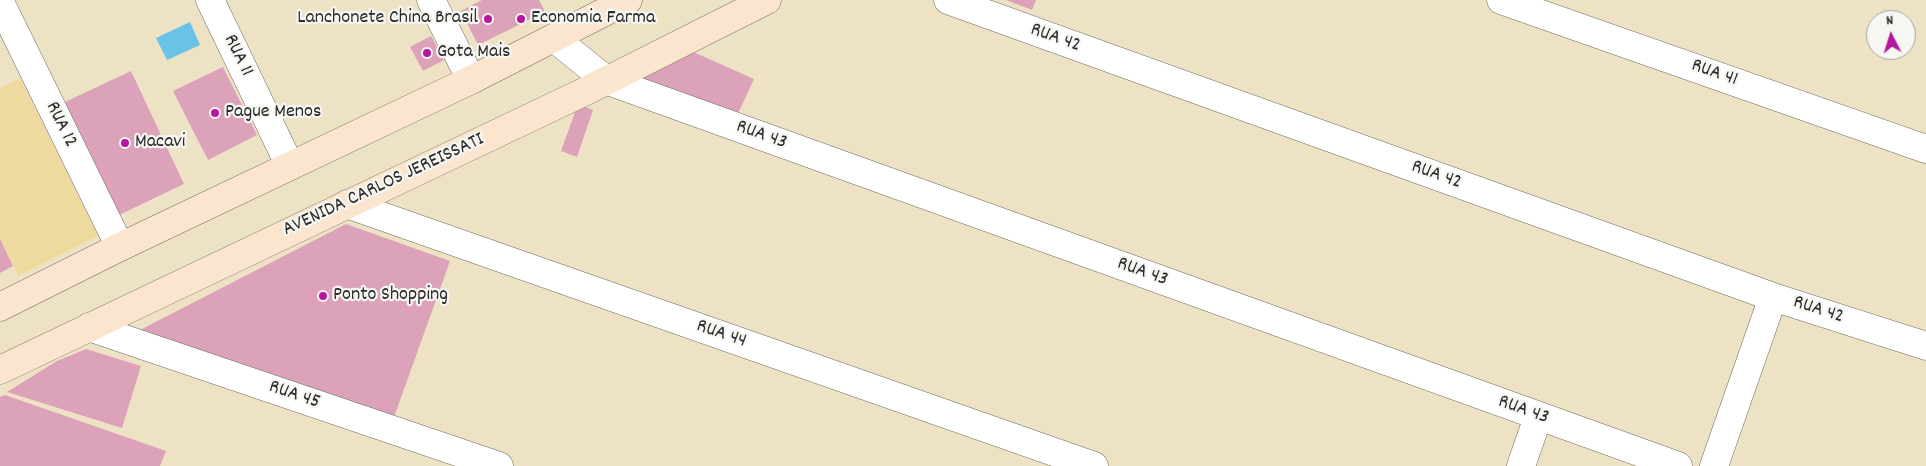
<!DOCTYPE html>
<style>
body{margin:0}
#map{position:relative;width:1926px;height:466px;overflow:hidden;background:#eee2c5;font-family:Dekko,sans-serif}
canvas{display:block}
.north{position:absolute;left:1866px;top:10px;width:50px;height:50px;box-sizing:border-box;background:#f6f6f2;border:1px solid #a5a5a2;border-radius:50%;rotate:355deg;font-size:14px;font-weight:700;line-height:20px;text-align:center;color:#2b2b2b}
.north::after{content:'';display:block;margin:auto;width:18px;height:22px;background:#b5179e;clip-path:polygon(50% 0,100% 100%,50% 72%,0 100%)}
</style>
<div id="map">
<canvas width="1926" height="466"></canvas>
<div class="north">N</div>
</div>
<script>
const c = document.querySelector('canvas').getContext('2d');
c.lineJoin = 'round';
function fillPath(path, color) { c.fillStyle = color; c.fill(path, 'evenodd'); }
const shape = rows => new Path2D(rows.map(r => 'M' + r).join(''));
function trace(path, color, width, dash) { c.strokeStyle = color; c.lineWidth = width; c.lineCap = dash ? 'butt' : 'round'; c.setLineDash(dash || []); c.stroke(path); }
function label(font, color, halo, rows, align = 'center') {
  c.font = font + ' Dekko,sans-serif'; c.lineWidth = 4.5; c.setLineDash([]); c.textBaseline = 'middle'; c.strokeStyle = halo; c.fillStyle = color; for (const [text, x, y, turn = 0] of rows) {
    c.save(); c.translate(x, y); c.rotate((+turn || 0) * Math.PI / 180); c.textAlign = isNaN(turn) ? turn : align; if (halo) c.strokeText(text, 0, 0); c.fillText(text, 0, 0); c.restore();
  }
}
fillPath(shape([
 [20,78,98,236,18,276,0,239,0,88]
]), '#eeda9e');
fillPath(shape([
 [190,22,200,45,167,60,156,38]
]), '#68c3e6');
fillPath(shape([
 [482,0,539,0,545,12,478,45,461,11],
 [1006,0,1036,0,1032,10],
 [431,36,444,60,423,71,410,47],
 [691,51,754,79,734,122,634,78],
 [223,67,257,135,208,160,173,91],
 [131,71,184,184,119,215,65,102],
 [578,104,593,110,577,157,561,151],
 [346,224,450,261,393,420,140,330],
 [0,239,13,266,0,273],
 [86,349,141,366,122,428,7,392,57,361],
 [5,395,166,451,160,466,0,466,0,397]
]), '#dca2ba');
const street = shape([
 [210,0,290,166],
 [431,0,471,80],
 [948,0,1773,297,1926,346],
 [1501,0,1926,149],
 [0,2,120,247],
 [554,38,606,80,1678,466],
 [347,204,1094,466],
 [89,327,499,466],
 [1521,466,1538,417],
 [1714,466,1773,297]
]);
const secondary = shape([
 [0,307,120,247,471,80,628,0],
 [0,370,586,91,767,0]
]);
trace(street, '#6f6b61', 29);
trace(secondary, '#6f6b61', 29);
trace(street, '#fff', 28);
trace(secondary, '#fbe5cf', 28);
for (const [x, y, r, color] of [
 [488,19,5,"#b5179e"],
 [521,19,5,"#b5179e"],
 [427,53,5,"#b5179e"],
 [215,113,5,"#b5179e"],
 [125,143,5,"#b5179e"],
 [323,296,5,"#b5179e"]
]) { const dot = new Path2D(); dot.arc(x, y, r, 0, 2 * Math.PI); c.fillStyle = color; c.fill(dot); trace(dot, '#f6f6f2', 2); }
label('20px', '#2b2b2b', '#f6f6f2', [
 ["Lanchonete China Brasil",478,19,"right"],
 ["Economia Farma",531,19],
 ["Gota Mais",437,53],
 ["Pague Menos",225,113],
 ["Macavi",135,143],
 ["Ponto Shopping",333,296]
], 'left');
label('20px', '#2b2b2b', '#f6f6f2', [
 ["RUA 42",1055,39,20],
 ["RUA 11",237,56,64],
 ["RUA 41",1714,74,19],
 ["RUA 12",60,125,64],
 ["RUA 43",761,136,20],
 ["RUA 42",1436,176,20],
 ["AVENIDA CARLOS JEREISSATI",384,186,-25],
 ["RUA 43",1142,273,20],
 ["RUA 42",1818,311,18],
 ["RUA 44",721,335,19],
 ["RUA 45",294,396,19],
 ["RUA 43",1523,411,20]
]);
</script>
